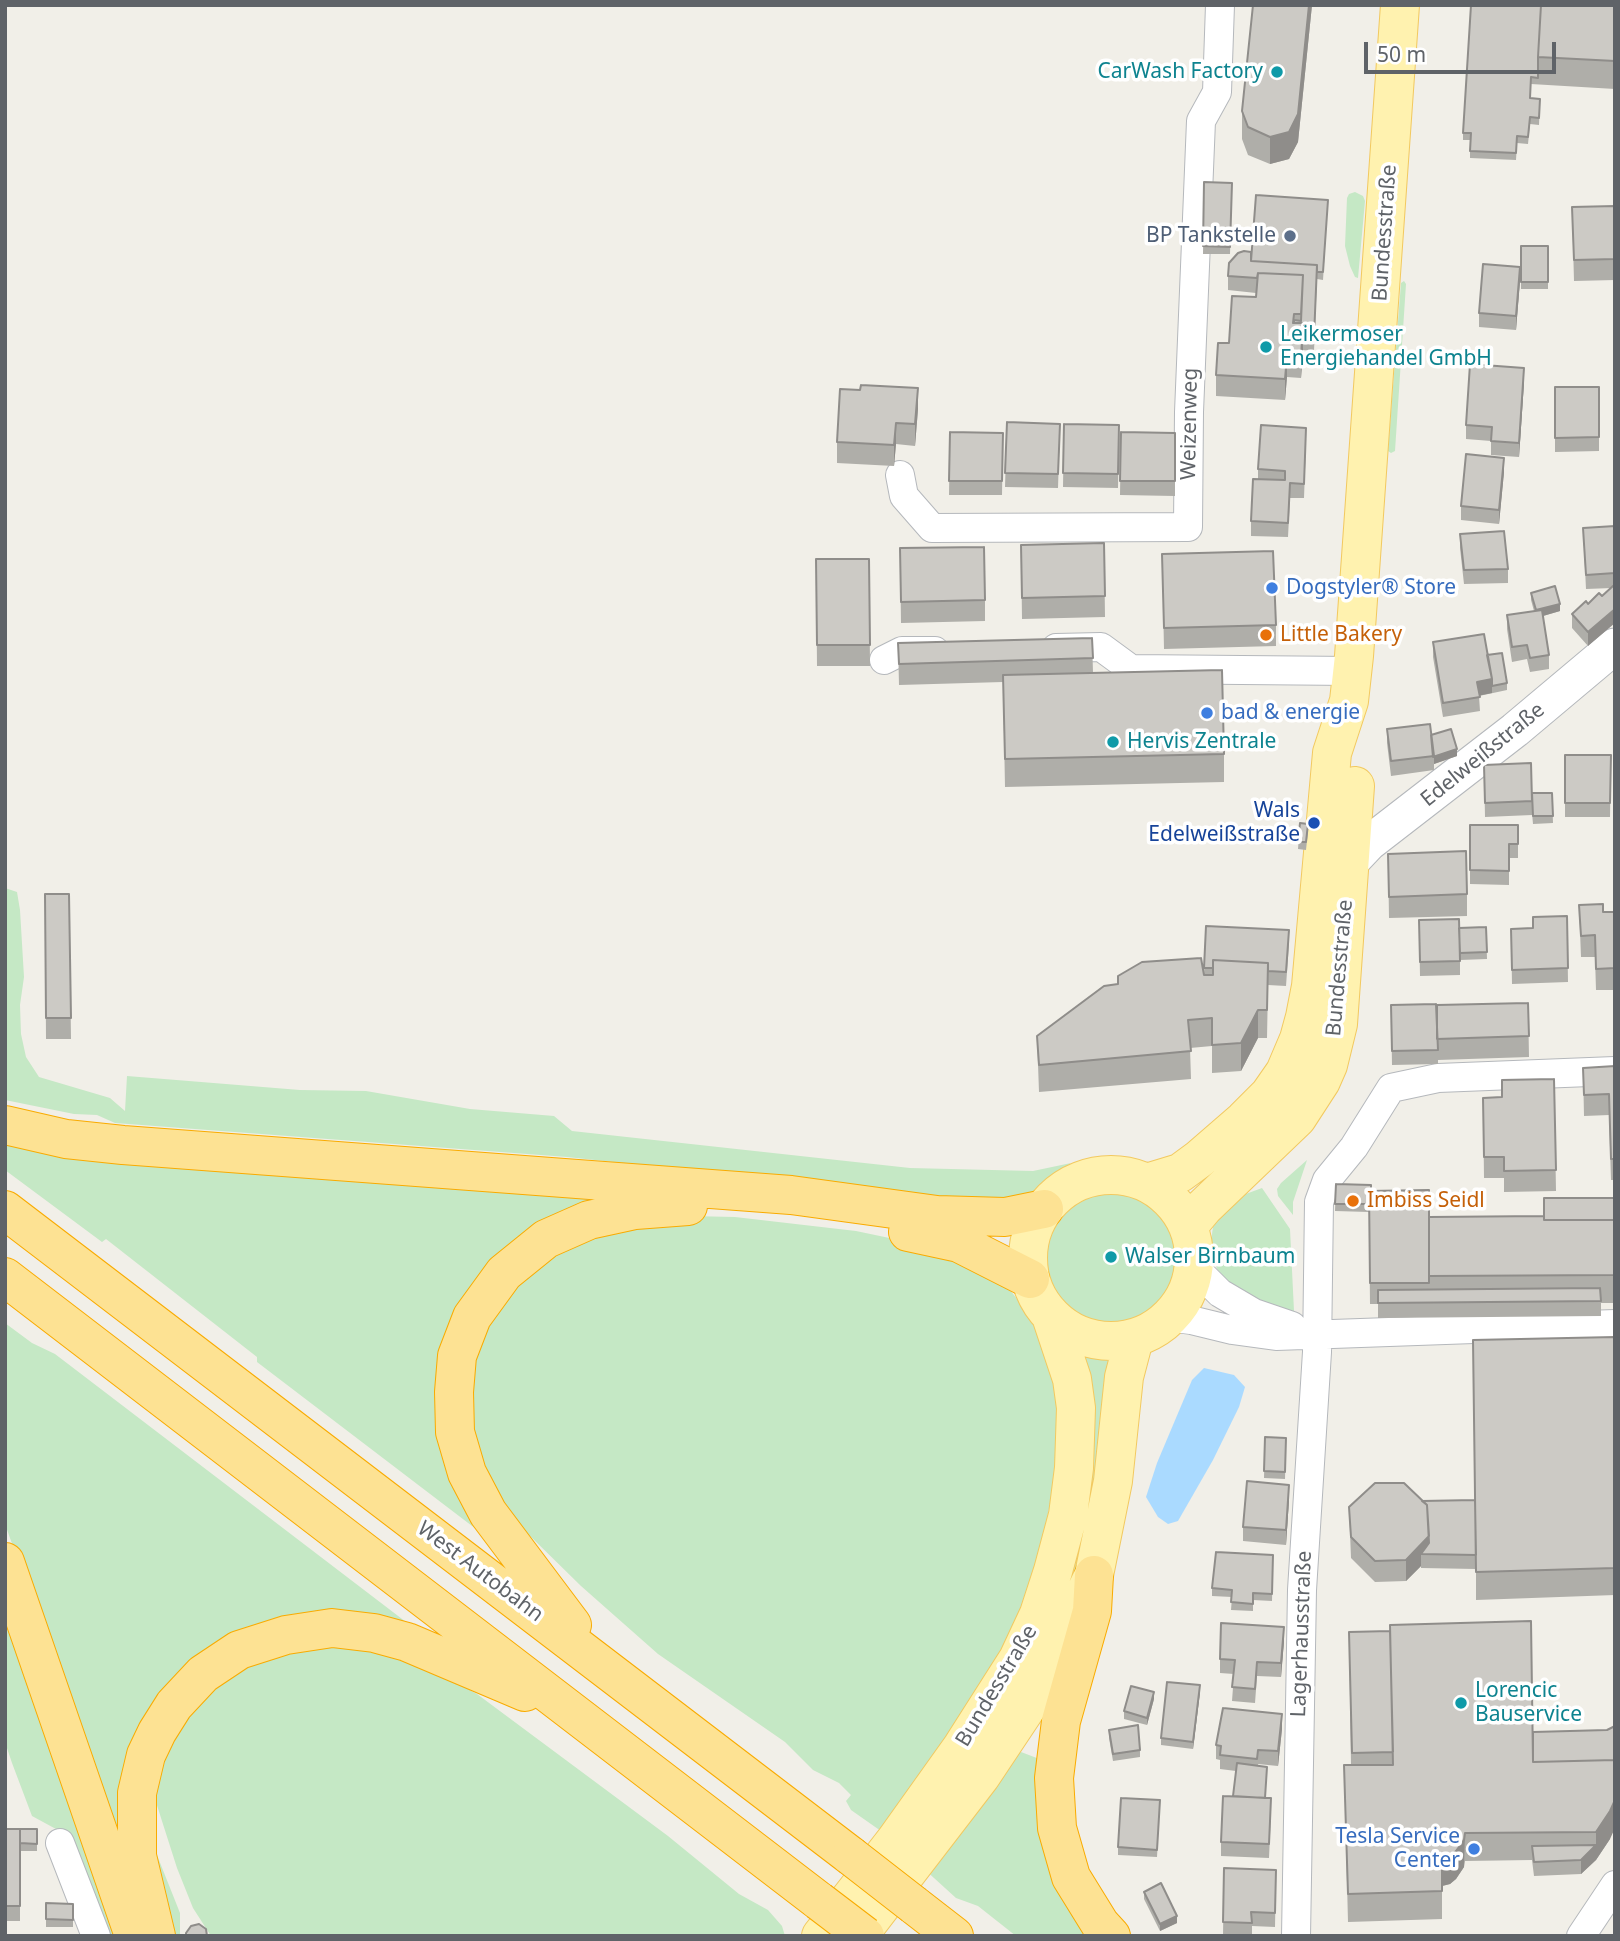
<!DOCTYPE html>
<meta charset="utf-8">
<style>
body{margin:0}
#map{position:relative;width:1620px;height:1941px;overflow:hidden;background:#f1efe8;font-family:"Noto Sans",sans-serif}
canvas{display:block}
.frame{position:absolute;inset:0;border:7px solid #5f6368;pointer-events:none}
.scale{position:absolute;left:1364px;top:42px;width:192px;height:32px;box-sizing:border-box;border:4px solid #5f6368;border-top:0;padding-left:9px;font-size:21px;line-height:24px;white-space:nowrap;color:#5f6368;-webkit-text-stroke:5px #fff;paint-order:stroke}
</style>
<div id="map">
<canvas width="1620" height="1941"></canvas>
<div class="frame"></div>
<div class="scale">50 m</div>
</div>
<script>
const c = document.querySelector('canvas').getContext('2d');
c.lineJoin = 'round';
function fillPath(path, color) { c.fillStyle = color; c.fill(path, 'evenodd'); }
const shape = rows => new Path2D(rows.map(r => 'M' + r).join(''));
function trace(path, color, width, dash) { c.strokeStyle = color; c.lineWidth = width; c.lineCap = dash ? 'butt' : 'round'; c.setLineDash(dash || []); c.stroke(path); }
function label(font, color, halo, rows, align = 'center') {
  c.font = font + ' "Noto Sans",sans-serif'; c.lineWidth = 7; c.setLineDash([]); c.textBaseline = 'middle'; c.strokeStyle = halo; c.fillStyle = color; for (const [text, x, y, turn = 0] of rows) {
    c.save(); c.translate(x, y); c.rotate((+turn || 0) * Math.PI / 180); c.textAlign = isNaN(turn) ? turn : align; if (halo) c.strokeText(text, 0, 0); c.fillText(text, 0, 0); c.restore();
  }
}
fillPath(shape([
 [1355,192,1363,196,1365,201,1358,278,1355,277,1350,266,1345,246,1347,198,1349,194],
 [1404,281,1406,284,1395,451,1391,453,1388,451,1401,283],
 [5,888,17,892,20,910,24,977,20,1005,21,1034,26,1057,39,1077,110,1098,125,1111,127,1076,300,1090,366,1091,470,1109,554,1116,572,1131,910,1168,1033,1171,1071,1163,1028,1195,1003,1204,567,1157,115,1123,97,1115,74,1114,5,1100],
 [5,1137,606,1195,452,1330,481,1531,476,1529,257,1362,257,1357,106,1239,102,1242,5,1170],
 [1307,1160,1293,1202,1293,1215,1278,1196,1277,1189,1281,1183],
 [1262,1188,1290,1229,1294,1311,1288,1316,1232,1286,1217,1269,1210,1248,1213,1227,1227,1206,1243,1195],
 '1046 1258a66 66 0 1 1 132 0a66 66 0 1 1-132 0Z',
 [689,1216,735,1217,856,1231,961,1253,1010,1290,1032,1318,1046,1353,1060,1402,1059,1457,1042,1545,1025,1604,996,1667,888,1836,851,1810,846,1801,851,1795,839,1783,813,1770,785,1742,658,1654,581,1586,527,1533,521,1534,473,1459,464,1388,486,1320,509,1288,571,1240],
 [5,1323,32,1343,55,1354,406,1622,197,1663,121,1850,5,1524],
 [1082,1355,1111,1359,1101,1441,1077,1579,1012,1699],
 [5,1607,122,1936,107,1936,67,1835,32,1816,12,1763,5,1742],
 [337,1642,419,1662,477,1694,668,1836,739,1894,768,1910,782,1926,785,1936,211,1936,193,1908,177,1868,154,1796,171,1730,233,1668],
 [1021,1752,1042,1760,1092,1936,1016,1936,978,1906,956,1898,923,1868,1007,1755],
 [147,1830,180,1913,180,1936,163,1936]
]), '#c5e8c5');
fillPath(shape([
 [1204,1368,1234,1375,1245,1387,1239,1407,1213,1460,1178,1521,1168,1524,1158,1517,1146,1497,1157,1463,1192,1380]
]), '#aadaff');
const minor = shape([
 [900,475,904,496,932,528,1188,527,1189,412,1201,121,1217,92,1220,5],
 [1056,648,1101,647,1131,669,1352,671],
 [884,660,902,651,935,651],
 [1194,1260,1202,1275,1220,1293,1254,1313,1292,1326],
 [1168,1317,1191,1320,1232,1330,1276,1336,1615,1324],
 [60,1843,96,1936],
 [1296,1936,1302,1590,1317,1352,1319,1202,1327,1180,1354,1147,1391,1088,1438,1078,1615,1071],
 [1581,1936,1615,1885]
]);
const tertiary = shape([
 [1351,862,1369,843,1515,730,1615,646]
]);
const primary = shape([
 '1028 1258a83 83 0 1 1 166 0a83 83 0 1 1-166 0Z',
 [1147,1183,1180,1173,1199,1159,1244,1120,1269,1095,1285,1072,1299,1039,1305,1017,1311,986,1332,753,1349,701,1354,656,1400,5],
 [1189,1225,1204,1207,1297,1118,1321,1081,1328,1065,1338,1024,1355,786],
 [821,1936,895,1841,962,1747,1018,1659,1039,1614,1053,1571,1068,1515,1074,1468,1076,1408,1072,1379,1051,1316],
 [858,1936,981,1776,1035,1695,1094,1575,1113,1481,1124,1377,1134,1339]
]);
const motorway = shape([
 [5,1125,66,1139,123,1145,791,1195,937,1215,1005,1217,1044,1209],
 [5,1210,851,1856],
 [908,1232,959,1243,1030,1279],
 [5,1277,819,1901],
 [5,1562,131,1927],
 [1094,1575,1092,1611,1061,1721,1054,1778,1057,1828,1071,1877,1100,1924,1111,1936],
 [572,1625,488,1513,467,1473,455,1432,454,1392,457,1356,472,1317,504,1273,546,1239,589,1220,635,1210,688,1206],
 [914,1905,954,1936],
 [156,1936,137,1856,137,1793,146,1755,157,1732,174,1705,203,1674,239,1650,286,1635,332,1628,374,1633,407,1642,525,1692]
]);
trace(minor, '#b5b8bc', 30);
trace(tertiary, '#b5b8bc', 37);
trace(primary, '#f2c960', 40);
trace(motorway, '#f9ab00', 40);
trace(minor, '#fff', 28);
trace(tertiary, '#fff', 35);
trace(primary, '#fff2af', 38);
trace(motorway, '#fde293', 38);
const motorwayBridge = shape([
 [851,1856,914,1905],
 [819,1901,865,1936]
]);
trace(motorwayBridge, '#f9ab00', 40, []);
trace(motorwayBridge, '#fde293', 38);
fillPath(shape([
 [1253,5,1312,5,1298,142,1289,159,1270,164,1248,155,1242,139,1242,111],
 [1471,5,1615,5,1615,89,1531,84,1530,98,1540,99,1539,125,1530,124,1528,144,1517,143,1516,160,1470,158,1470,140,1463,140,1463,133],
 [1204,182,1232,183,1230,254,1203,254],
 [1328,200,1323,280,1317,279,1314,351,1303,350,1301,378,1287,377,1285,400,1216,396,1216,375,1229,343,1256,297,1256,293,1228,290,1228,276,1251,252],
 [1615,206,1615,280,1574,281,1572,207],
 [1521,246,1548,246,1548,289,1521,289],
 [1520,281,1516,330,1479,327,1479,313],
 [1524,382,1519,457,1491,455,1491,441,1466,439,1466,425],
 [1555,387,1599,387,1599,451,1555,452],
 [918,409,915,446,896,444,894,466,837,463,837,442],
 [1007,422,1060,424,1058,488,1005,487],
 [1064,424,1119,425,1118,488,1063,487],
 [950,432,1003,433,1002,495,949,495],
 [1121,432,1175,433,1175,496,1120,495],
 [1306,442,1304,498,1290,498,1288,537,1251,536,1251,521,1258,479,1258,469],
 [1504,472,1499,524,1461,520,1461,506],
 [1615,526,1615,587,1588,646,1572,628,1572,614,1602,596,1612,588,1586,589,1583,528],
 [1460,534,1508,569,1508,583,1464,584,1460,548],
 [1104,543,1105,617,1022,619,1021,545],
 [900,548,985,600,985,621,901,623],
 [1162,554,1276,625,1276,646,1164,649],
 [816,559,869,559,870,666,817,666],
 [1531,593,1560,611,1543,616,1549,655,1549,669,1530,672,1527,659,1512,662,1507,629,1507,615,1534,611,1531,600],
 [1092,638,1093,673,1224,754,1224,782,1005,787,1003,682,899,685,898,643],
 [1433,642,1487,655,1507,683,1507,690,1479,696,1480,711,1443,717,1433,657],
 [1387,729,1431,735,1457,756,1434,764,1434,770,1391,776,1387,743],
 [1565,755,1611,755,1610,817,1565,817],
 [1484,765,1532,793,1552,793,1553,823,1533,824,1532,813,1532,815,1485,817],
 [1300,823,1308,831,1306,850,1298,849],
 [1470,825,1518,825,1518,858,1509,858,1509,885,1470,884],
 [1388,854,1467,894,1467,916,1389,918],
 [45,894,69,894,71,1039,46,1039],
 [1579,905,1603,912,1615,912,1615,1029,1614,990,1596,990,1595,957,1581,957],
 [1567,916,1568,982,1512,984,1511,929,1533,928],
 [1419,920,1459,928,1486,927,1487,959,1460,960,1460,975,1420,976],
 [1206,926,1289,944,1286,986,1268,985,1267,1038,1258,1038,1241,1071,1212,1073,1212,1046,1190,1048,1191,1079,1039,1092,1037,1036,1204,975],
 [1528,1003,1529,1057,1438,1060,1438,1064,1392,1065,1391,1005,1437,1015],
 [1615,1066,1615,1180,1611,1180,1609,1115,1584,1116,1583,1068],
 [1554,1079,1556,1191,1504,1192,1504,1178,1484,1178,1483,1098,1502,1097],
 [1336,1184,1371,1191,1429,1217,1544,1216,1615,1198,1615,1303,1601,1303,1601,1316,1378,1318,1378,1304,1370,1304,1369,1212,1335,1211],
 [1615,1337,1615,1595,1476,1600,1476,1569,1421,1568,1421,1566,1406,1581,1375,1582,1351,1558,1349,1507,1422,1501,1475,1500],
 [1265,1437,1286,1438,1285,1479,1264,1478],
 [1289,1499,1286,1545,1243,1541,1243,1527],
 [1273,1555,1272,1601,1253,1600,1253,1611,1231,1610,1232,1597,1212,1596,1212,1588],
 [1349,1632,1533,1732,1610,1839,1596,1860,1581,1874,1534,1876,1532,1860,1465,1861,1464,1867,1456,1879,1450,1884,1442,1886,1442,1919,1348,1922,1344,1765,1351,1765],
 [1284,1641,1281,1677,1257,1676,1255,1703,1232,1701,1234,1674,1220,1673,1220,1659],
 [1200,1692,1193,1749,1161,1745,1161,1738],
 [1154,1699,1147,1725,1124,1719,1124,1711],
 [1282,1729,1278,1766,1258,1764,1266,1798,1271,1813,1269,1858,1221,1856,1221,1842,1233,1796,1236,1771,1220,1769,1220,1760,1216,1759,1216,1745],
 [1109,1730,1140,1750,1140,1757,1113,1761,1109,1738],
 [1160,1800,1157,1857,1118,1855,1118,1847],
 [5,1829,37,1829,37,1851,20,1851,20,1921,5,1921],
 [1224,1868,1276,1870,1275,1927,1252,1926,1252,1936,1223,1936],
 [1144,1892,1177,1923,1160,1931,1144,1899],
 [46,1903,73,1904,73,1927,46,1927]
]), '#afaea9');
fillPath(shape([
 [1309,5,1312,5,1298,142,1289,159,1270,164,1270,137],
 [1520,267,1520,281,1516,330,1516,316],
 [1303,323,1303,350,1301,378,1301,357],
 [1287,356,1287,377,1285,400,1285,379],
 [1524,368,1524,382,1519,457,1519,443],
 [918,388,918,409,915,446,915,424],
 [896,423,896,444,894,466,894,445],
 [1504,458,1504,472,1499,524,1499,510],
 [1560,604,1560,611,1536,618,1536,610],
 [1615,609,1615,623,1588,646,1588,632],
 [1492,679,1492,693,1477,696,1477,682],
 [1457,749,1457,756,1434,764,1434,757],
 [1258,1010,1258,1038,1241,1071,1241,1043],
 [1289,1485,1289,1499,1286,1545,1286,1530],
 [1429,1536,1429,1554,1421,1554,1421,1566,1406,1581,1406,1560],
 [1284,1627,1284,1641,1281,1677,1281,1663],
 [1200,1685,1200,1692,1193,1749,1193,1742],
 [1154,1692,1154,1699,1147,1725,1147,1718],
 [1282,1714,1282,1729,1278,1766,1278,1751],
 [1615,1800,1615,1828,1610,1839,1596,1860,1581,1874,1581,1860,1596,1845,1596,1832],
 [1465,1833,1464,1867,1456,1879,1450,1884,1442,1886,1442,1858],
 [1177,1916,1177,1923,1160,1931,1160,1924]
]), '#8f8d8a');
const building = shape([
 [1253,5,1309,5,1298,114,1289,132,1270,137,1248,127,1242,111,1253,5],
 [1471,5,1541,5,1538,57,1538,78,1531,77,1530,98,1540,99,1539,118,1530,117,1528,137,1517,136,1516,153,1470,151,1471,133,1463,133,1471,5],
 [1541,5,1615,5,1615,61,1538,57,1541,5],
 [1204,182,1232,183,1230,247,1203,246,1204,182],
 [1256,195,1328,200,1323,272,1317,272,1317,265,1251,261,1256,195],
 [1615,206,1615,259,1574,260,1572,207,1615,206],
 [1521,246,1548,246,1548,282,1521,282,1521,246],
 [1244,251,1251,252,1251,261,1317,265,1314,337,1303,336,1303,323,1294,323,1294,320,1301,321,1303,275,1258,273,1257,278,1228,276,1229,263,1238,253,1244,251],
 [1483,264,1520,267,1516,316,1479,313,1483,264],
 [1258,273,1303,275,1301,314,1294,314,1293,323,1303,323,1301,357,1287,356,1285,379,1216,375,1218,343,1229,343,1232,296,1256,297,1258,273],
 [1470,364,1524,368,1519,443,1491,441,1492,427,1466,425,1470,364],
 [861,385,918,388,915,424,896,423,894,445,837,442,840,389,860,390,861,385],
 [1555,387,1599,387,1599,437,1555,438,1555,387],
 [1007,422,1060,424,1058,474,1005,473,1007,422],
 [1064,424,1119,425,1118,474,1063,473,1064,424],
 [1261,425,1306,428,1304,484,1290,483,1288,523,1251,521,1253,479,1285,480,1285,471,1258,469,1261,425],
 [950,432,1003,433,1002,481,949,481,950,432],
 [1121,432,1175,433,1175,481,1120,481,1121,432],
 [1466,454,1504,458,1499,510,1461,506,1466,454],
 [1615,526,1615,573,1586,575,1583,528,1615,526],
 [1504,531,1508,569,1464,570,1460,534,1504,531],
 [1104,543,1105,596,1022,598,1021,545,1104,543],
 [984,547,985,600,901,602,900,548,984,547],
 [1273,551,1276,625,1164,628,1162,554,1273,551],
 [816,559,869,559,870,645,817,645,816,559],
 [1555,586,1560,604,1536,610,1531,593,1555,586],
 [1613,586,1615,588,1615,609,1588,632,1572,614,1586,601,1588,604,1599,593,1602,596,1613,586],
 [1542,610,1549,655,1530,658,1527,645,1512,647,1507,615,1542,610],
 [1484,634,1492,679,1477,682,1480,697,1443,703,1433,642,1484,634],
 [1092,638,1093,658,899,664,898,643,1092,638],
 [1502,653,1507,683,1492,686,1492,679,1487,655,1502,653],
 [1222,670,1224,754,1005,759,1003,675,1222,670],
 [1430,724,1434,756,1391,761,1387,729,1430,724],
 [1451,729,1457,749,1433,757,1431,735,1451,729],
 [1565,755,1611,755,1610,803,1565,803,1565,755],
 [1531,763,1532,801,1485,803,1484,765,1531,763],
 [1532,793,1552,793,1553,816,1533,816,1532,793],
 [1300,823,1308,824,1306,842,1298,842,1300,823],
 [1470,825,1518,825,1518,844,1509,844,1509,871,1470,870,1470,825],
 [1466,851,1467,894,1389,897,1388,854,1466,851],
 [45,894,69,894,71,1018,46,1018,45,894],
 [1603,904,1603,912,1615,912,1615,968,1596,969,1595,935,1581,936,1579,905,1603,904],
 [1567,916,1568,968,1512,970,1511,929,1533,928,1533,917,1567,916],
 [1459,919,1460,961,1420,962,1419,920,1459,919],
 [1206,926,1289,930,1286,972,1268,971,1268,963,1213,960,1213,968,1204,968,1206,926],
 [1486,927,1487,952,1460,953,1459,928,1486,927],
 [1201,958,1204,975,1213,975,1213,960,1268,963,1267,1010,1258,1010,1241,1043,1212,1045,1212,1018,1188,1020,1191,1051,1039,1065,1037,1036,1104,986,1118,984,1118,976,1142,962,1201,958],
 [1528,1003,1529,1036,1437,1039,1437,1005,1528,1003],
 [1436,1004,1438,1050,1392,1051,1391,1005,1436,1004],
 [1615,1066,1615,1159,1611,1159,1609,1094,1584,1095,1583,1068,1615,1066],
 [1554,1079,1556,1170,1504,1171,1504,1157,1484,1157,1483,1098,1502,1097,1502,1080,1554,1079],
 [1336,1184,1371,1185,1371,1191,1369,1191,1369,1204,1335,1204,1336,1184],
 [1429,1190,1429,1283,1370,1283,1369,1191,1429,1190],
 [1544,1198,1615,1198,1615,1220,1544,1220,1544,1198],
 [1544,1216,1544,1220,1615,1220,1615,1275,1429,1276,1429,1217,1544,1216],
 [1600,1288,1601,1301,1378,1303,1378,1290,1600,1288],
 [1615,1337,1615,1568,1476,1572,1473,1340,1615,1337],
 [1265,1437,1286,1438,1285,1472,1264,1471,1265,1437],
 [1247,1481,1289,1485,1286,1530,1243,1527,1247,1481],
 [1375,1483,1404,1483,1427,1505,1429,1536,1406,1560,1375,1561,1351,1537,1349,1507,1375,1483],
 [1475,1500,1476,1555,1421,1554,1429,1543,1427,1505,1422,1501,1475,1500],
 [1216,1552,1273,1555,1272,1594,1253,1593,1253,1604,1231,1602,1232,1590,1212,1588,1216,1552],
 [1531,1621,1533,1762,1615,1760,1615,1800,1610,1811,1596,1832,1465,1833,1464,1840,1456,1851,1450,1856,1442,1858,1442,1891,1348,1894,1344,1765,1393,1765,1390,1625,1531,1621],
 [1221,1623,1284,1627,1281,1663,1257,1662,1255,1689,1232,1687,1235,1660,1220,1659,1221,1623],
 [1390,1631,1393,1752,1352,1753,1349,1632,1390,1631],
 [1167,1682,1200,1685,1193,1742,1161,1738,1167,1682],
 [1131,1686,1154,1692,1147,1718,1124,1711,1131,1686],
 [1223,1708,1282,1714,1278,1751,1258,1750,1257,1759,1220,1755,1221,1746,1216,1745,1223,1708],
 [1138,1725,1140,1750,1113,1754,1109,1730,1138,1725],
 [1615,1726,1615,1760,1533,1762,1533,1732,1607,1730,1615,1726],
 [1237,1763,1267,1767,1265,1798,1233,1796,1237,1763],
 [1223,1796,1271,1798,1269,1844,1221,1842,1223,1796],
 [1121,1798,1160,1800,1157,1850,1118,1847,1121,1798],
 [5,1829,20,1829,20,1906,5,1906,5,1829],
 [20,1829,37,1829,37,1844,20,1843,20,1829],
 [1596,1845,1581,1860,1534,1862,1532,1846,1596,1845],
 [1224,1868,1276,1870,1275,1913,1251,1912,1252,1923,1223,1922,1224,1868],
 [1161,1883,1177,1916,1160,1924,1144,1892,1161,1883],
 [46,1903,73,1904,73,1920,46,1919,46,1903],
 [199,1924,206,1929,207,1936,186,1936,186,1933,191,1926,199,1924]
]);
fillPath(building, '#cccac5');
trace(building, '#8f8d8a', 2);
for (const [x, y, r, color] of [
 [1277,72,7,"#0f9aa8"],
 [1290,236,7,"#5c6f8a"],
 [1266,347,7,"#0f9aa8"],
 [1272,588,7,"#3f7fe0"],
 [1266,635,7,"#e8710a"],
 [1207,713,7,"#3f7fe0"],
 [1113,742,7,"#0f9aa8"],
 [1314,823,7,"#1a4fb4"],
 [1353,1201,7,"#e8710a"],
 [1111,1257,7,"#0f9aa8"],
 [1461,1703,7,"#0f9aa8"],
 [1474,1849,7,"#3f7fe0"]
]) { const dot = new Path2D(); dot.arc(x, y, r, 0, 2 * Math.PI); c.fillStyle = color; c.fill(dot); trace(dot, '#fff', 2.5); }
label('21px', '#0d838f', '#fff', [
 ["CarWash Factory",1263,72,"right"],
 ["Leikermoser",1280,335],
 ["Energiehandel GmbH",1280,359],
 ["Hervis Zentrale",1127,742],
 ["Walser Birnbaum",1125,1257],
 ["Lorencic",1475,1691],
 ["Bauservice",1475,1715]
], 'left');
label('21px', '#5f6368', '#fff', [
 ["Bundesstraße",1385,233,-86],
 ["Weizenweg",1190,424,-89],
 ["Edelweißstraße",1483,755,-39],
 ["Bundesstraße",1340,968,-85],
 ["West Autobahn",480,1572,37],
 ["Lagerhausstraße",1302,1634,-88],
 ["Bundesstraße",997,1686,-59]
]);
label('21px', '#4e5e75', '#fff', [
 ["BP Tankstelle",1276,236]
], 'right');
label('21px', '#366cbe', '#fff', [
 ["Dogstyler® Store",1286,588],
 ["bad & energie",1221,713],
 ["Tesla Service",1460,1837,"right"],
 ["Center",1460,1861,"right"]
], 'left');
label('21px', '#c56008', '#fff', [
 ["Little Bakery",1280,635],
 ["Imbiss Seidl",1367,1201]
], 'left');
label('21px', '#164399', '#fff', [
 ["Wals",1300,811],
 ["Edelweißstraße",1300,835]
], 'right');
</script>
